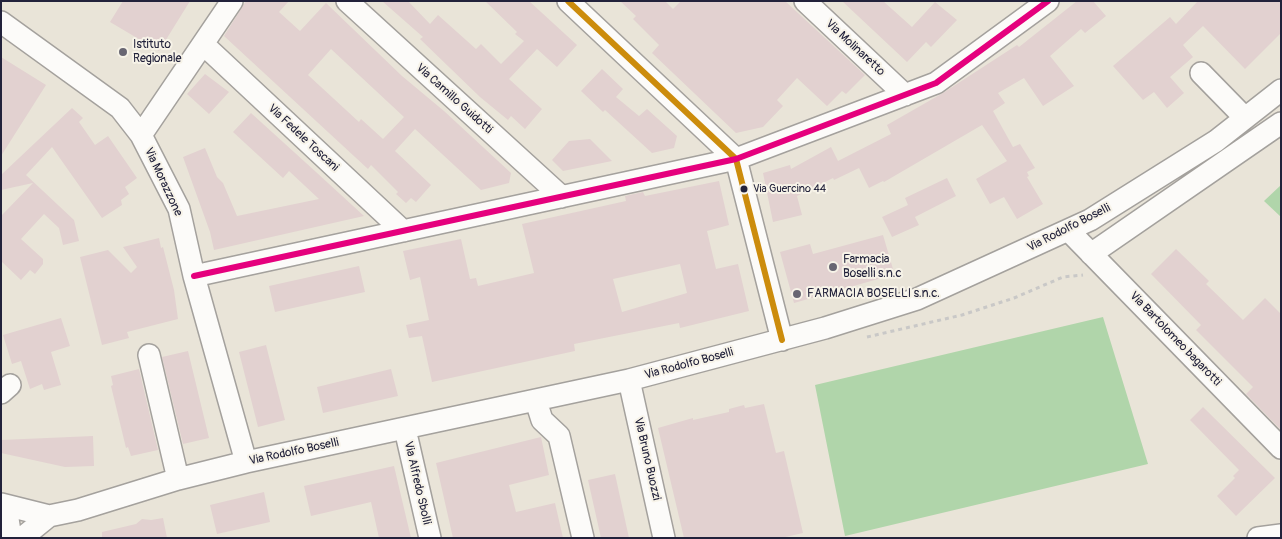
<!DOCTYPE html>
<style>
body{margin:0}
#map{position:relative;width:1282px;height:539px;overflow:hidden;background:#e9e4d8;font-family:Pangolin,sans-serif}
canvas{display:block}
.frame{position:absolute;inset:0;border:2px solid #22223b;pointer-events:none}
</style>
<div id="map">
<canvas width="1282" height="539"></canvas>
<div class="frame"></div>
</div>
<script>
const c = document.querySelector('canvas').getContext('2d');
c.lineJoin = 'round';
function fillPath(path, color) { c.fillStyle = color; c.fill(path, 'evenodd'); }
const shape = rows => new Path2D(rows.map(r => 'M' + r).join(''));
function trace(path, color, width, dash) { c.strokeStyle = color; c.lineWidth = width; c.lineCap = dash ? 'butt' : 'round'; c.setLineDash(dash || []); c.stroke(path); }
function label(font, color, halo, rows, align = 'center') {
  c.font = font + ' Pangolin,sans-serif'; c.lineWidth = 4; c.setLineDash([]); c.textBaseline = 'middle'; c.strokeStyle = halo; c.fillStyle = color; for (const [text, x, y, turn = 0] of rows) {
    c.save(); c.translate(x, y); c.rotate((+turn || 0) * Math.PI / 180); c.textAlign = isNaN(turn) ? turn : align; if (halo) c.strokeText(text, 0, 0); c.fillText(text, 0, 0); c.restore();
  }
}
fillPath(shape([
 [1281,185,1281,217,1264,201],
 [1103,317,1148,464,845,536,815,385]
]), '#b0d5aa');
fillPath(shape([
 [123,1,190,1,159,51,110,22],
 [246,1,289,1,279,12,300,31,326,3,402,76,444,111,511,173,509,183,481,190,415,129,395,151,431,185,416,202,411,198,406,203,396,194,398,192,371,165,368,169,224,36],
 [331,49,404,117,383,139,361,119,359,122,308,75],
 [382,1,408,1,430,24,438,15,476,49,481,44,501,64,524,41,515,34,517,32,485,1,529,1,577,45,557,67,537,49,509,79,542,109,525,129,511,116,508,120,480,97,420,39,423,37],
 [620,1,665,1,673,9,681,1,785,1,865,75,846,94,842,91,827,106,797,78,777,100,783,106,763,127,736,133,652,53,659,45,633,19,636,16],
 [842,1,883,1,912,27,935,2,957,20,931,47,926,42,907,62],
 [1077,1,1093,1,1106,16,1085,33,1081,29,1050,56,1074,86,1043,106,1024,78,998,93,1005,103,993,111,1013,147,1020,144,1035,168,1027,172,1029,176,1027,177,1043,204,1017,219,1004,197,990,204,976,179,1007,161,982,125,884,182,883,181,869,188,859,168,834,180,833,178,797,196,802,215,773,222,763,173,790,165,791,169,831,147,838,161,891,134,887,125,943,93,1017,45,1019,47],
 [1198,1,1281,1,1281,33,1245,69,1203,26,1183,45,1193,57,1170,77,1184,93,1167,108,1154,92,1143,100,1113,66,1170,17,1176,24],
 [1,57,46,85,1,156],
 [602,69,623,89,616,97,639,116,647,109,677,136,674,148,652,153,605,110,603,112,581,91],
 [205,74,229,92,209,114,187,94],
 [72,108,83,118,79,122,95,145,108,136,137,178,125,187,129,194,121,200,122,205,102,218,52,147,26,175,74,220,79,241,63,245,59,228,44,214,21,239,43,259,43,264,35,274,30,270,21,280,1,261,1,216,33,183,1,190,1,175],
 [251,113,316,172,364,216,214,250,210,232,183,157,205,148,217,177,223,183,237,216,319,199,289,171,283,178,233,132],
 [590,139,612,161,563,171,552,160,569,141],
 [947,178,956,196,915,217,919,225,892,237,882,217,908,205,905,198],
 [719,181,729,225,707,231,716,269,738,264,749,311,680,328,679,323,574,344,575,351,432,382,422,336,409,338,406,325,429,320,420,277,410,280,403,251,461,239,470,279,476,278,478,286,534,273,522,224,626,201,625,196,643,192,645,196],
 [680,264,687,293,622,312,613,279],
 [883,235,893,269,884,272,885,277,794,303,780,252,810,244,813,254],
 [159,238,161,248,163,247,174,290,178,319,127,332,129,338,102,345,80,257,108,250,131,273,137,267,123,247],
 [1176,249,1209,281,1206,284,1243,320,1265,298,1281,314,1281,430,1246,394,1253,387,1196,330,1201,325,1151,274],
 [359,266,365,292,275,312,269,286],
 [61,318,70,346,51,352,61,385,44,390,42,384,30,389,21,361,12,364,3,335],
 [266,345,285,420,258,427,239,352],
 [188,351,209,438,183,444,162,357],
 [139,369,158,450,131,456,128,447,126,448,111,386,113,385,111,376],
 [391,369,398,396,323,413,317,387],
 [764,404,776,453,784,451,803,533,781,538,684,538,658,428,693,418,693,420,729,412,729,409,744,405,745,408],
 [1203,407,1275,478,1236,516,1217,496,1235,478,1233,476,1239,470,1190,420],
 [93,436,94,466,65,467,1,453,1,440],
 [541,437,549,475,509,485,516,512,555,503,563,538,453,538,436,463],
 [394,466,411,538,379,538,371,502,311,516,304,486],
 [615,474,629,538,601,538,588,480],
 [264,492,270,522,217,534,210,505],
 [163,518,167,538,102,538,102,532,136,524,142,519,151,520]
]), '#e2d1d0');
const minor = shape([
 [347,1,562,197],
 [568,1,736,159,782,340],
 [805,1,905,95],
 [1,22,120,108,141,135,179,209,194,276,246,462],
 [203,44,403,231],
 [1201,73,1245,118],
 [141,135,232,1],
 [1068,230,1281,448],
 [1091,254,1281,123],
 [194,276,736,159,936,83,1048,1],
 [149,355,178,479],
 [629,380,664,538],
 [1,393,10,385],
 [536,401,542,420,559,436,583,538],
 [405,429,430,538],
 [1,504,49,516],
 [1,508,8,519,11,538],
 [22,538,49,516,78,510,178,479,246,462,629,380,825,328,917,299,1090,220,1216,141,1281,90],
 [1258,538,1281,535]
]);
trace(minor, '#a4a19d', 24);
trace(shape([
 [867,337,962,315,1014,298,1063,277,1083,275]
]), '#c9c8c7', 3, [4, 4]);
trace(minor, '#fcfbf9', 21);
trace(shape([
 [568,1,736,159,782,340]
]), '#cc8c0c', 6);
trace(shape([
 [194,276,736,159,936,83,1048,1]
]), '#e5007d', 6);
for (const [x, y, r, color] of [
 [123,52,5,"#686672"],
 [744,189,4.5,"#22223b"],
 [833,267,5,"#686672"],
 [797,294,5,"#686672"]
]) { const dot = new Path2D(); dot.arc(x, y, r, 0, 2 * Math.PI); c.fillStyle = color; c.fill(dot); trace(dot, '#f7f3e8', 2); }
label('11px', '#22223b', '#f7f3e8', [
 ["Via Guercino 44",753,189]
], 'left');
label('12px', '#22223b', '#f7f3e8', [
 ["Istituto",133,45],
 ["Regionale",133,59],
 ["Farmacia",843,260],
 ["Boselli s.n.c",843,274],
 ["FARMACIA BOSELLI s.n.c.",807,294]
], 'left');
label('12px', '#22223b', '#f7f3e8', [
 ["Via Molinaretto",855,48,43],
 ["Via Camillo Guidotti",454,99,42],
 ["Via Fedele Toscani",303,138,43],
 ["Via Morazzone",163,182,65],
 ["Via Rodolfo Boselli",1069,228,-27],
 ["Via Bartolomeo bagarotti",1175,339,46],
 ["Via Rodolfo Boselli",689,364,-15],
 ["Via Rodolfo Boselli",294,452,-12],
 ["Via Bruno Buozzi",647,459,77],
 ["Via Alfredo Sbolli",417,483,77]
]);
</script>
